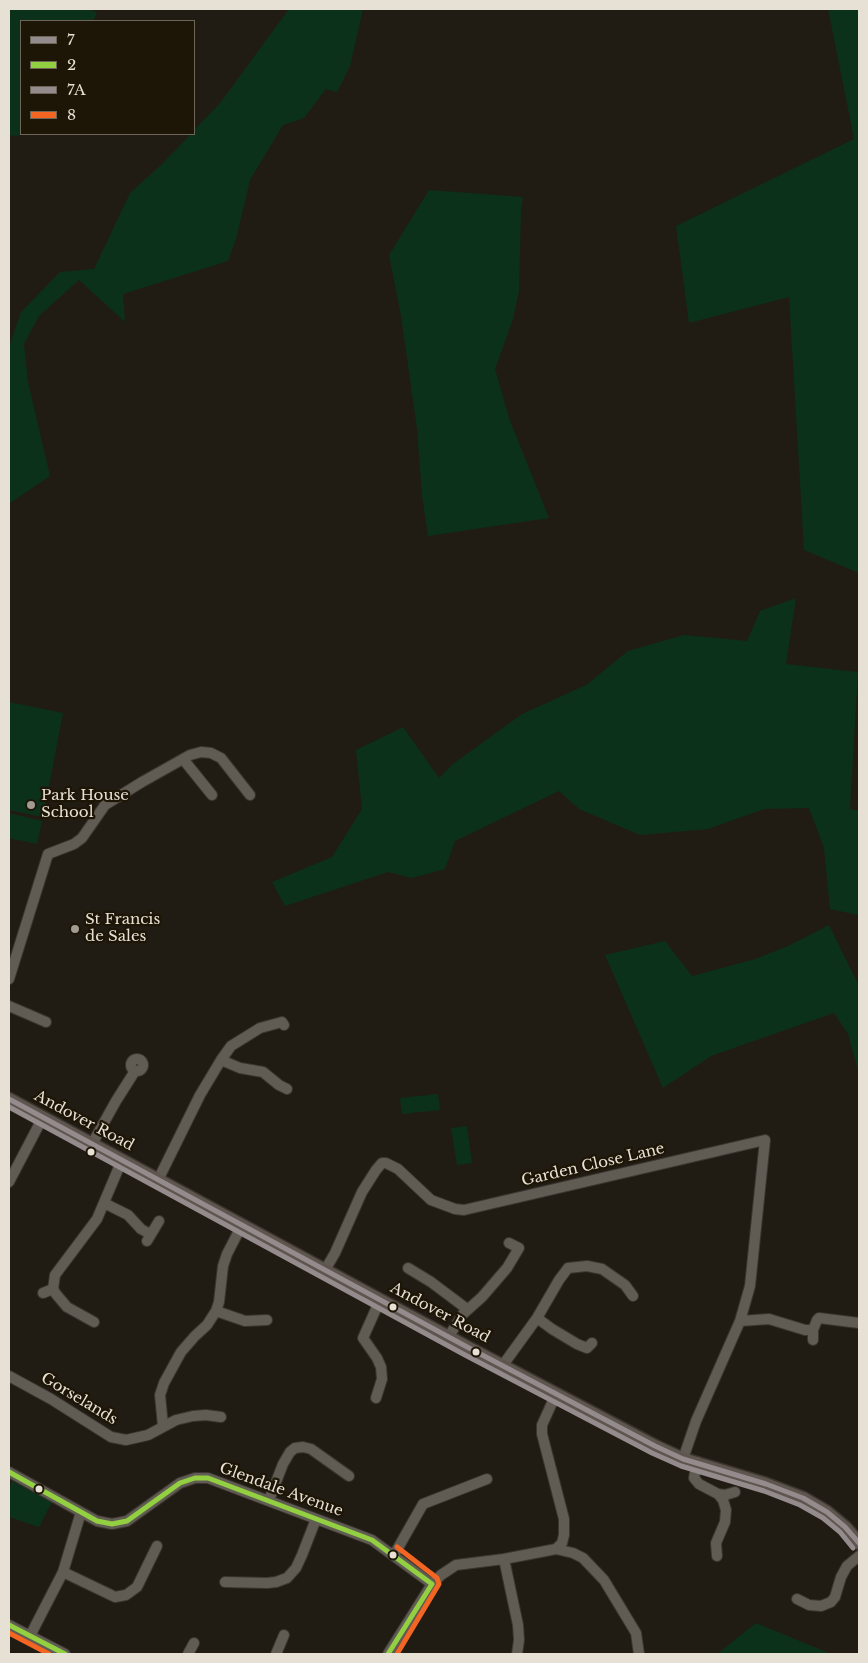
<!DOCTYPE html>
<style>
body{margin:0}
#map{position:relative;width:868px;height:1663px;overflow:hidden;background:#211c13;font-family:"Libre Baskerville",serif}
canvas{display:block}
.frame{position:absolute;inset:0;border:10px solid #e6e0d5;pointer-events:none}
.legend{position:absolute;left:20px;top:20px;width:175px;height:115px;box-sizing:border-box;background:#1d1505;border:1px solid #6d6658;margin:0;padding:6px 9px;list-style:none;font-size:15px;color:#e6e0d5}
.legend li{display:flex;align-items:center;gap:10px;height:25px}
.legend b{width:25px;border:1px solid #6d6658}
</style>
<div id="map">
<canvas width="868" height="1663"></canvas>
<div class="frame"></div>
<ul class="legend">
<li><b style="height:6px;background:#948b8d"></b>7</li>
<li><b style="height:6px;background:#92cf41"></b>2</li>
<li><b style="height:6px;background:#948b8d"></b>7A</li>
<li><b style="height:6px;background:#f26522"></b>8</li>
</ul>
</div>
<script>
const c = document.querySelector('canvas').getContext('2d');
c.lineJoin = 'round';
function fillPath(path, color) { c.fillStyle = color; c.fill(path, 'evenodd'); }
const shape = rows => new Path2D(rows.map(r => 'M' + r).join(''));
function trace(path, color, width, dash) { c.strokeStyle = color; c.lineWidth = width; c.lineCap = dash ? 'butt' : 'round'; c.setLineDash(dash || []); c.stroke(path); }
function label(font, color, halo, rows, align = 'center') {
  c.font = font + ' "Libre Baskerville",serif'; c.lineWidth = 4.5; c.setLineDash([]); c.textBaseline = 'middle'; c.strokeStyle = halo; c.fillStyle = color; for (const [text, x, y, turn = 0] of rows) {
    c.save(); c.translate(x, y); c.rotate((+turn || 0) * Math.PI / 180); c.textAlign = isNaN(turn) ? turn : align; if (halo) c.strokeText(text, 0, 0); c.fillText(text, 0, 0); c.restore();
  }
}
fillPath(shape([
 [9,9,90,9,97,13,93,21,21,21,21,134,31,134,14,136,9,135],
 [289,9,363,9,350,66,337,92,326,89,304,118,283,125,250,180,236,239,228,261,123,294,125,322,79,280,39,316,24,344,28,382,50,476,10,503,9,501,9,347,21,312,60,272,94,269,130,193,162,164,191,134,194,134,194,130,220,103],
 [828,9,859,9,859,573,804,550,789,297,689,323,676,226,854,139],
 [429,190,523,197,521,210,519,291,513,319,495,369,509,418,549,518,428,536,422,496,417,429,401,316,389,255],
 [796,598,786,664,858,672,850,809,859,811,858,915,830,909,824,848,809,808,764,809,708,829,640,835,579,809,559,791,455,841,445,869,412,878,388,872,285,906,272,882,332,857,362,809,356,750,403,727,439,778,453,764,522,714,586,685,628,651,684,635,747,641,760,611],
 [9,702,63,713,43,817,9,810],
 [9,813,42,821,37,844,9,838],
 [829,925,859,986,859,1074,848,1034,834,1013,711,1056,663,1088,605,955,665,941,692,976,755,959,788,946],
 [438,1094,440,1110,402,1114,400,1098],
 [467,1126,472,1163,457,1165,451,1128],
 [12,1481,52,1502,39,1527,9,1517,9,1490],
 [756,1623,831,1654,717,1654]
]), '#0b311a');
const minor = shape([
 [183,759,212,795],
 [9,979,48,854,74,844,82,838,105,805,142,782,190,755,201,752,211,753,221,758,250,795],
 [9,1006,46,1022],
 '131 1065a6 6 0 1 1 12 0a6 6 0 1 1-12 0Z',
 [221,1060,240,1068,263,1072,279,1085,287,1089],
 [92,1144,116,1101,135,1071],
 [158,1180,200,1095,221,1060,231,1046,260,1028,282,1022,284,1025],
 [9,1182,43,1117],
 [104,1203,128,1215,141,1229,150,1234],
 [147,1241,159,1221],
 [408,1268,431,1282,467,1309],
 [325,1270,335,1253,362,1192,376,1170,382,1163,386,1163,398,1169,431,1200,455,1209,464,1210,765,1140,750,1286,740,1321,696,1421,683,1459],
 [43,1293,53,1289],
 [216,1311,245,1321,267,1320],
 [537,1318,552,1329,577,1344,587,1348,592,1343],
 [740,1321,769,1319,805,1330,813,1330,817,1320,819,1318,859,1323],
 [94,1322,67,1307,56,1294,53,1289,55,1275,97,1219,122,1160],
 [813,1330,813,1340],
 [449,1336,463,1314,482,1297,507,1268,519,1248,509,1243],
 [503,1365,537,1318,559,1280,568,1268,587,1266,602,1269,625,1285,633,1296],
 [9,1376,51,1399,111,1437,126,1440,148,1435,176,1420,193,1416,206,1415,221,1417],
 [376,1398,382,1379,381,1367,377,1358,363,1338,380,1300],
 [163,1426,160,1395,164,1383,181,1352,195,1336,207,1325,216,1311,219,1302,223,1266,227,1254,242,1225],
 [697,1462,694,1478,699,1484,718,1494,723,1500,726,1510,725,1522,716,1543,717,1556],
 [9,1472,97,1521,112,1524,127,1521,180,1483,195,1478,208,1478,372,1540,432,1584],
 [718,1494,725,1495,735,1492],
 [269,1500,283,1464,290,1452,295,1448,303,1447,311,1449,349,1476],
 [556,1549,573,1553,583,1558,604,1580,636,1633,639,1654],
 [394,1555,423,1504,487,1479],
 [504,1559,518,1625,519,1640,517,1654],
 [63,1572,111,1595,115,1597,126,1595,137,1587,157,1546],
 [225,1582,267,1583,276,1582,287,1578,296,1568,302,1555,316,1519],
 [797,1599,809,1605,821,1606,831,1602,835,1597,841,1577,847,1566,859,1556],
 [9,1625,65,1654],
 [30,1636,63,1572,81,1512],
 [188,1654,194,1643],
 [276,1654,284,1635],
 [388,1654,432,1584,441,1575,456,1565,504,1559,556,1549,562,1543,564,1535,564,1519,542,1434,542,1425,556,1394]
]);
const major = shape([
 [9,1099,469,1348,655,1446,683,1459,766,1484,803,1498,827,1512,845,1527,859,1543]
]);
trace(minor, '#3b362f', 12);
trace(major, '#3b362f', 15);
trace(minor, '#605c54', 10);
trace(major, '#5e564e', 12);
trace(shape([
 [9,1099,469,1348,655,1446,683,1459,766,1484,803,1498,827,1512,845,1527,859,1543]
]), '#948b8d', 5);
trace(shape([
 [9,1472,97,1521,112,1524,127,1521,180,1483,195,1478,208,1478,372,1540,432,1584],
 [9,1625,65,1654],
 [388,1654,432,1584]
]), '#92cf41', 5);
trace(shape([
 [9,1107,465,1355,652,1453,681,1466,764,1491,800,1505,823,1518,840,1532,853,1548]
]), '#948b8d', 5);
trace(shape([
 [397,1547,437,1578,439,1584,397,1654],
 [9,1633,49,1654]
]), '#f26522', 5);
for (const [x, y, r, color] of [
 [31,805,5,"#a19b91"],
 [75,929,5,"#a19b91"],
 [91,1152,4.5,"#e6e0d5"],
 [393,1307,4.5,"#e6e0d5"],
 [476,1352,4.5,"#e6e0d5"],
 [39,1489,4.5,"#e6e0d5"],
 [393,1555,4.5,"#e6e0d5"]
]) { const dot = new Path2D(); dot.arc(x, y, r, 0, 2 * Math.PI); c.fillStyle = color; c.fill(dot); trace(dot, '#1d1505', 2); }
label('15px', '#e6e0d5', '#1d1505', [
 ["Park House",41,796],
 ["School",41,813],
 ["St Francis",85,920],
 ["de Sales",85,937]
], 'left');
label('15px', '#e6e0d5', '#1d1505', [
 ["Andover Road",84,1121,28],
 ["Garden Close Lane",593,1165,-13],
 ["Andover Road",440,1313,28],
 ["Gorselands",79,1399,31],
 ["Glendale Avenue",281,1490,20]
]);
</script>
